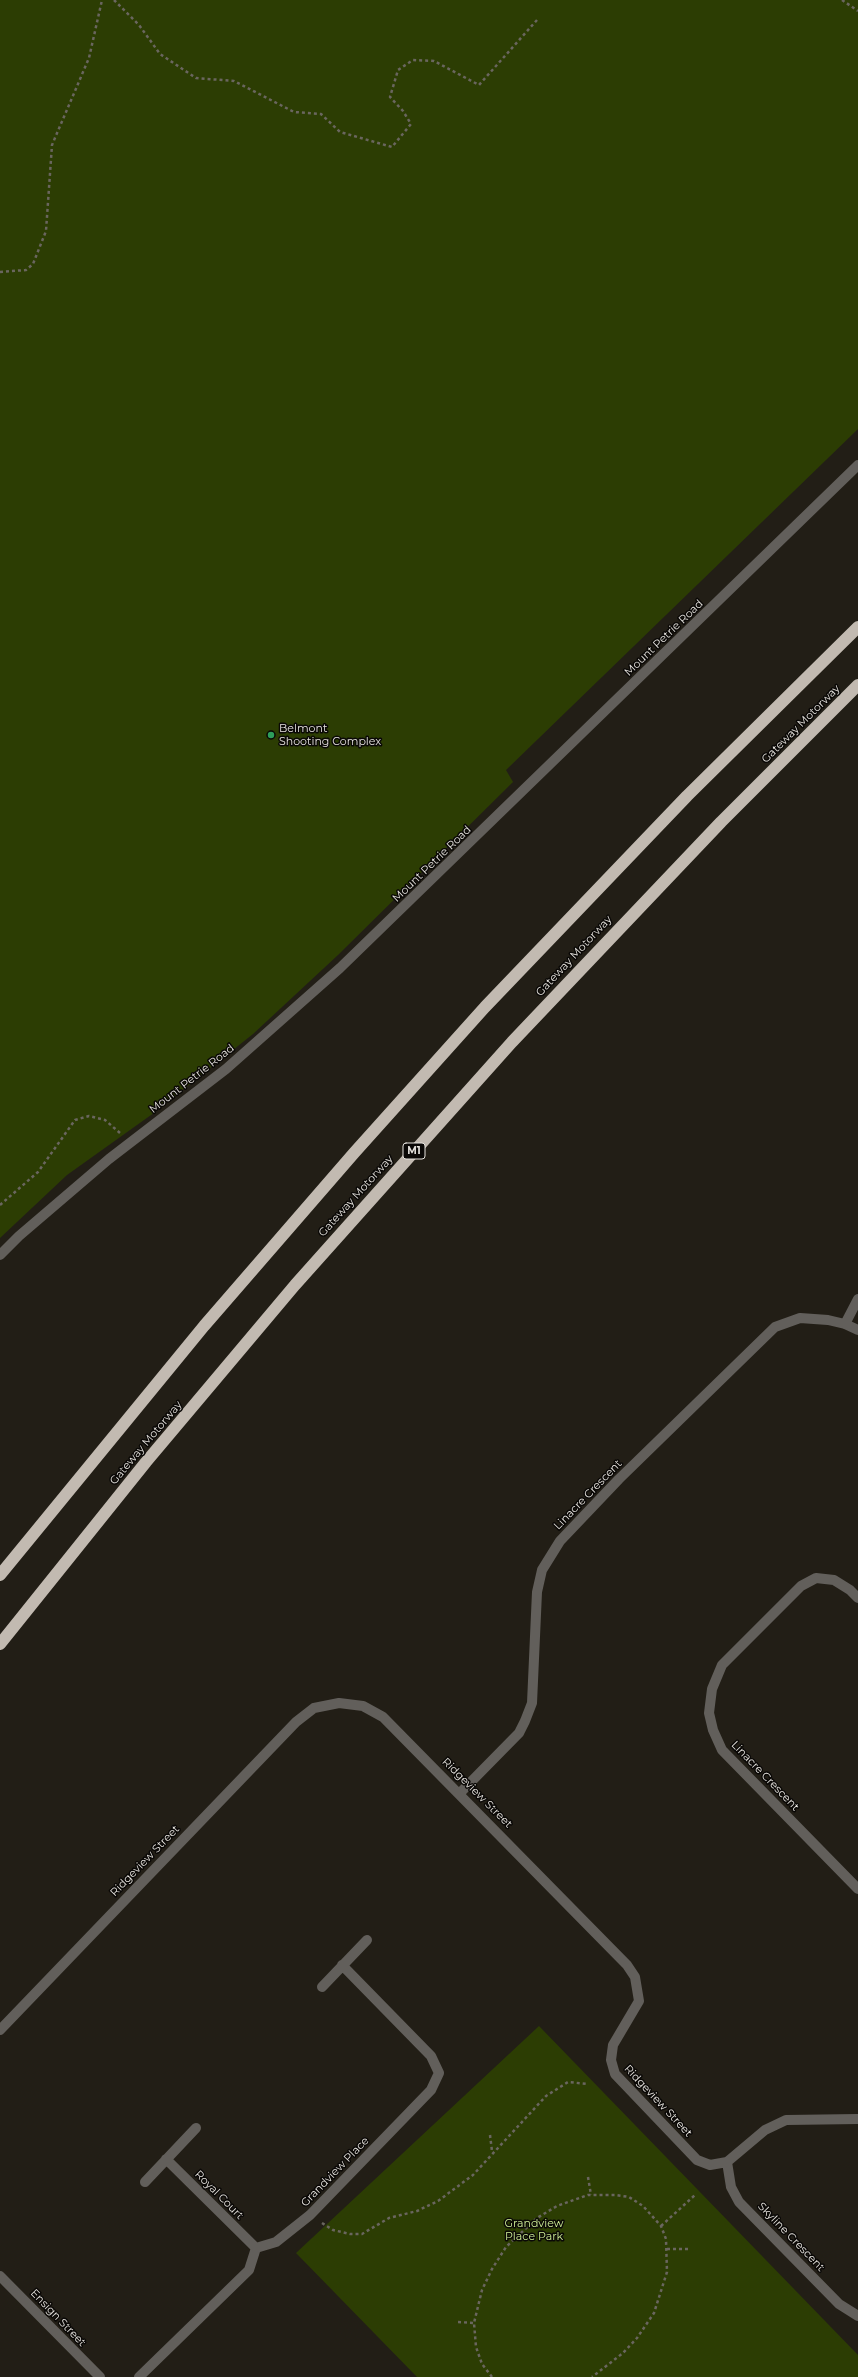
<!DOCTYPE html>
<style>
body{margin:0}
canvas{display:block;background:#221e16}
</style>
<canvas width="858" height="2377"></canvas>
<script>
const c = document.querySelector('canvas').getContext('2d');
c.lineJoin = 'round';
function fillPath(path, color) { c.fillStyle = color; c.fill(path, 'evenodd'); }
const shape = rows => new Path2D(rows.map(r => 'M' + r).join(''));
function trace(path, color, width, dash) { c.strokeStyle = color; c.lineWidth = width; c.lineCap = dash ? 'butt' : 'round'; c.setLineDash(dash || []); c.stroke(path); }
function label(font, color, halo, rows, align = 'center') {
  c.font = font + ' Montserrat,sans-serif'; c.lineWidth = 3; c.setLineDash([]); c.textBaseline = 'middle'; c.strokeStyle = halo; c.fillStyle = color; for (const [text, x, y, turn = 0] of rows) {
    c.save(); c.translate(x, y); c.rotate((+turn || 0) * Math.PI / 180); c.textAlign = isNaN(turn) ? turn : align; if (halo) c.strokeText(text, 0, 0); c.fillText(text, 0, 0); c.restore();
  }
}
fillPath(shape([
 [0,0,858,0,858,429,506,770,513,782,338,955,253,1034,151,1115,67,1175,0,1238],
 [539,2026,858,2355,858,2377,417,2377,296,2253]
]), '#2c3d03');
trace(shape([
 [114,0,139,25,160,54,196,78,234,81,294,112,321,114,340,132,392,147,411,124,403,111,390,97,398,70,413,60,434,61,479,85,537,20],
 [842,0,858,11],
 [0,272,26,270,33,264,46,231,52,145,89,58,102,0],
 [0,1205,38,1172,75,1120,89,1116,105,1120,120,1133],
 [490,2135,492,2151],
 [588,2177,591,2195],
 [322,2223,333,2230,350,2234,362,2234,389,2218,417,2211,438,2201,473,2175,546,2096,568,2082,588,2084],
 [661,2226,695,2195],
 [667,2249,689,2249],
 [458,2322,474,2323],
 [492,2377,482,2364,476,2347,474,2323,482,2290,492,2269,506,2247,537,2218,557,2206,588,2195,616,2195,629,2197,643,2206,661,2226,666,2239,667,2272,654,2313,637,2338,623,2353,592,2377]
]), '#6a665f', 2.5, [3, 3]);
trace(shape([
 [0,1255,19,1236,109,1159,226,1069,340,968,858,465],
 [845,1324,858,1299],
 [858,1598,850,1590,834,1580,816,1578,801,1586,722,1665,712,1689,709,1713,713,1730,722,1750,858,1889],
 [460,1793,519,1733,525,1721,532,1703,537,1592,542,1570,560,1541,619,1479,775,1327,800,1318,828,1320,845,1324,858,1330],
 [322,1987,367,1940],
 [0,2030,296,1722,314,1708,339,1703,363,1706,383,1717,627,1965,635,1977,639,2001,613,2045,611,2060,615,2074,697,2160,710,2165,727,2162,765,2130,786,2120,858,2119],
 [166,2159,256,2248],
 [727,2162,731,2187,739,2202,839,2304,858,2316],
 [145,2182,196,2128],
 [0,2276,100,2377],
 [139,2377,249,2270,256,2248,276,2242,310,2215,431,2090,439,2073,431,2056,342,1965]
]), '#625f5b', 10);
trace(shape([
 [0,1575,204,1326,354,1153,485,1007,687,796,858,627],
 [0,1644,146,1462,295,1285,512,1042,721,822,858,685]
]), '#c2bab1', 12);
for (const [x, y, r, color] of [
 [271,735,4,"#2e9e5b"]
]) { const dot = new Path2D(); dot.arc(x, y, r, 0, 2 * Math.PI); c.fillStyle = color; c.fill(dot); trace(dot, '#0a0806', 1.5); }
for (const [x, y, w] of [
 [414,1151,22]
]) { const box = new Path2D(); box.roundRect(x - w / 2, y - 8, w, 16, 3); c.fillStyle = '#0a0806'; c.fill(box); trace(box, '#e7e4df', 1); }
label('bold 10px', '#e7e4df', null, [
 ["M1",414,1151]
]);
label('11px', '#e7e4df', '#0a0806', [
 ["Mount Petrie Road",664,638,-44],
 ["Gateway Motorway",801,724,-45],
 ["Mount Petrie Road",432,864,-44],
 ["Gateway Motorway",574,956,-47],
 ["Mount Petrie Road",192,1079,-38],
 ["Gateway Motorway",356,1196,-48],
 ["Gateway Motorway",146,1443,-50],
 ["Linacre Crescent",588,1495,-46],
 ["Linacre Crescent",765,1776,46],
 ["Ridgeview Street",477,1793,45],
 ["Ridgeview Street",145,1861,-46],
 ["Ridgeview Street",658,2101,47],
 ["Grandview Place",335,2172,-46],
 ["Royal Court",219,2195,45],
 ["Skyline Crescent",791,2237,46],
 ["Ensign Street",58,2318,46]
]);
label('11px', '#e7e4df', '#0a0806', [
 ["Belmont",279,729],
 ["Shooting Complex",279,742]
], 'left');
label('11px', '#ceed96', '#0a0806', [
 ["Grandview",534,2224],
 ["Place Park",534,2237]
]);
</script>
